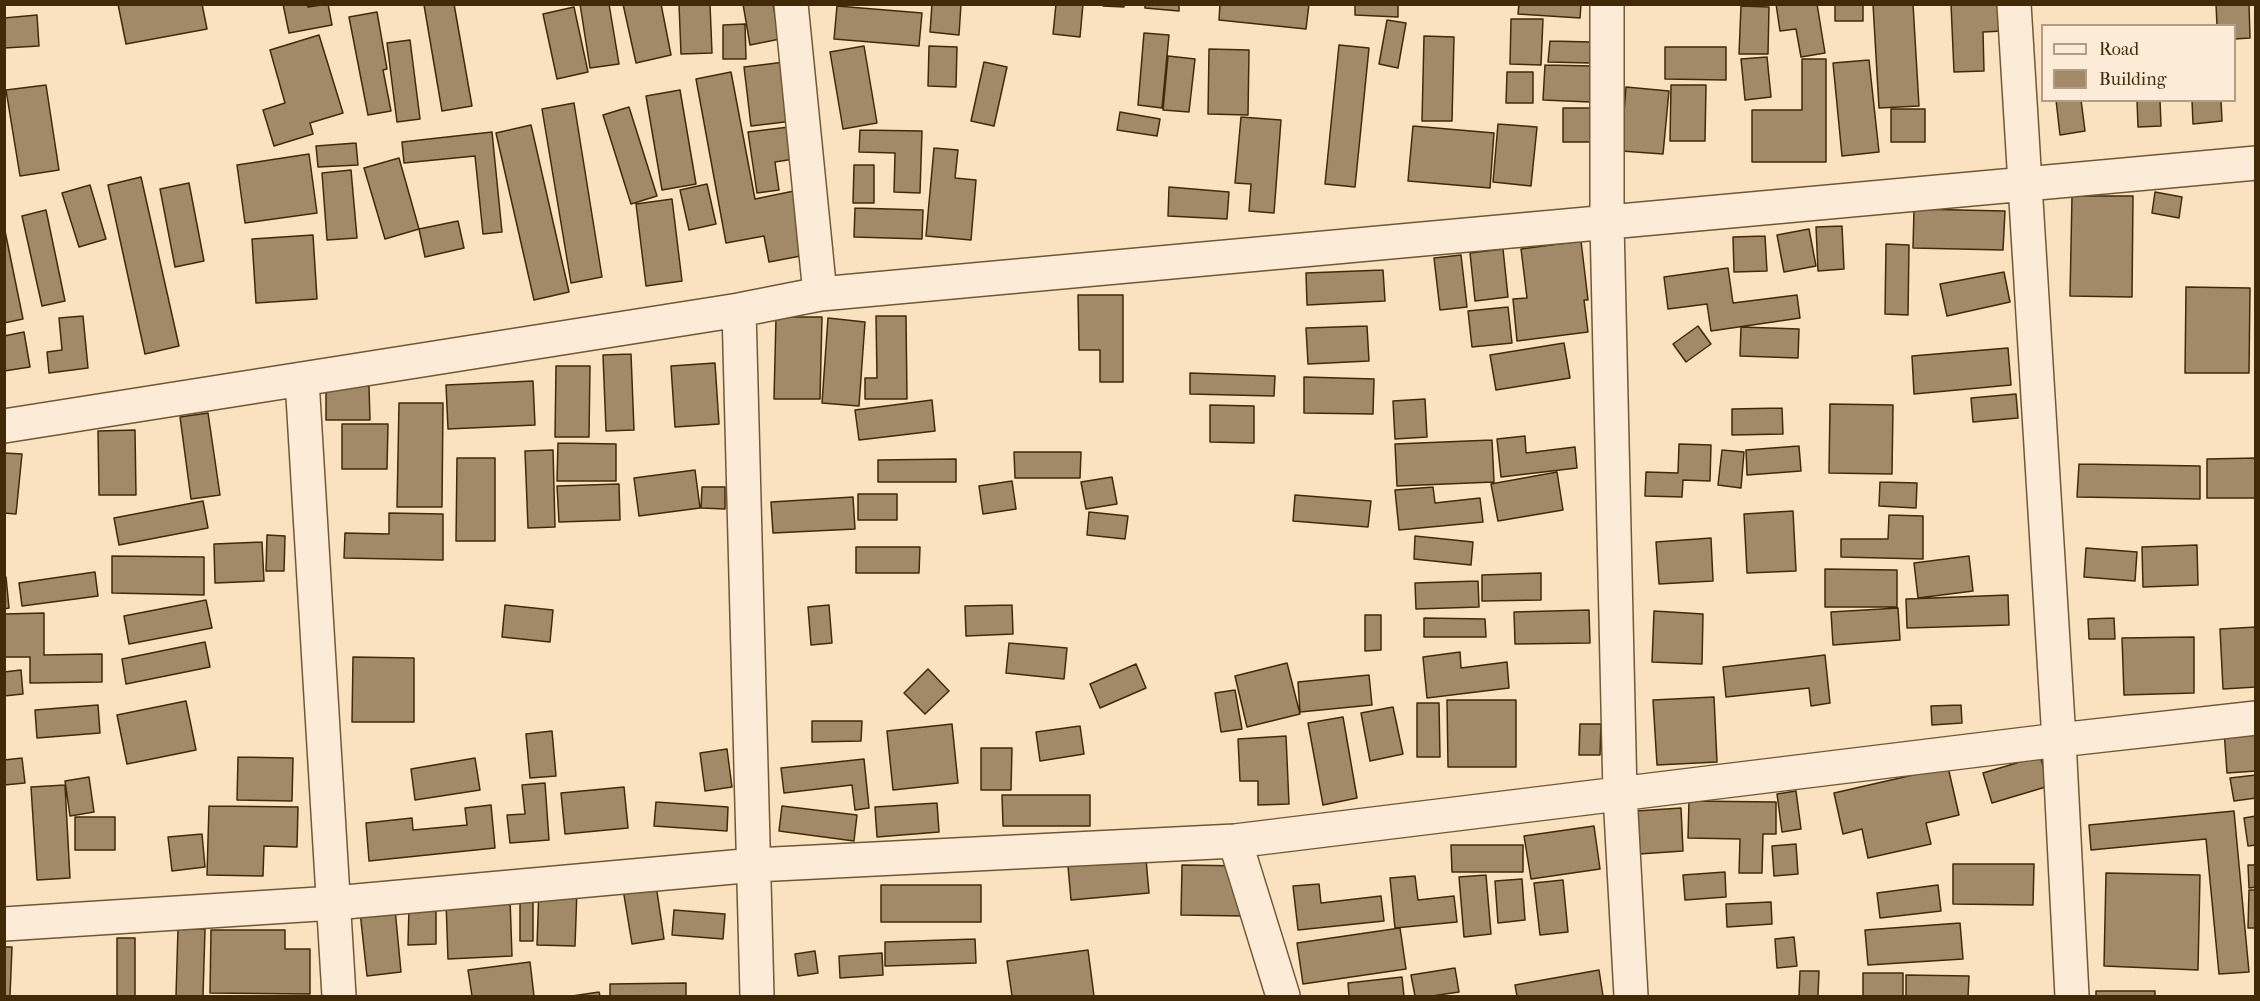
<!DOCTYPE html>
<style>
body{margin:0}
#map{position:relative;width:2260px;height:1001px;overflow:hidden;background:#fae2c1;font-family:"IM FELL French Canon",serif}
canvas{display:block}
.frame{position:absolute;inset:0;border:6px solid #422a08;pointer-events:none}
.legend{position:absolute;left:2041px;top:24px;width:195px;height:78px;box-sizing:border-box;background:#fcecd7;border:2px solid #b29e84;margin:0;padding:8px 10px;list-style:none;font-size:18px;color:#422a08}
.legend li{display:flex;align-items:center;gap:12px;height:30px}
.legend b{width:30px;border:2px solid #b29e84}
</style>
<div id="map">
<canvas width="2260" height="1001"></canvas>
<div class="frame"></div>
<ul class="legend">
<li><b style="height:8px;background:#fcecd7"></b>Road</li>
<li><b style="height:16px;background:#a28a68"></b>Building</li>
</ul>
</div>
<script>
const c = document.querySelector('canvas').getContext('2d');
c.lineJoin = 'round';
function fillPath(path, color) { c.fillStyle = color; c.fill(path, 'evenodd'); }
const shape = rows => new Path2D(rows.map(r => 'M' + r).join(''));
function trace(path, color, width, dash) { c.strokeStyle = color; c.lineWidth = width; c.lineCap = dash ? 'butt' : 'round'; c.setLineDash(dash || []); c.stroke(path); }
const building = shape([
 [118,4,202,4,207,29,126,44,118,4],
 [283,4,307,4,308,7,328,4,332,25,289,33,283,4],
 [454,4,472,106,442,111,424,5,454,4],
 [580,4,609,4,619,64,590,68,580,4],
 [623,4,661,4,671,55,636,63,623,4],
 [679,4,710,4,712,53,681,54,679,4],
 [743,4,773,4,780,39,750,45,743,4],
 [932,4,961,4,959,35,930,32,932,4],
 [1056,4,1083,4,1080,37,1053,34,1056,4],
 [1103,4,1124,4,1124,7,1103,6,1103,4],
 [1145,4,1179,4,1179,11,1145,8,1145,4],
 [1220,4,1309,4,1306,29,1219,20,1220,4],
 [1355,4,1398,4,1398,17,1355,15,1355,4],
 [1519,4,1581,4,1580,18,1518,14,1519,4],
 [1776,4,1817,4,1825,53,1801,57,1796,29,1780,31,1776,4],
 [1835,4,1863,4,1863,21,1835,21,1835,4],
 [1873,4,1913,4,1919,106,1879,108,1873,4],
 [1951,4,2001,4,2002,31,1983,32,1984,71,1954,72,1951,4],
 [2216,4,2249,4,2250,38,2234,39,2234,26,2217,26,2216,4],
 [837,6,922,13,919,46,834,39,837,6],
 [1741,6,1769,7,1768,54,1739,54,1741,6],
 [574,7,588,72,557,79,543,14,574,7],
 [377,12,387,69,383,70,391,111,368,115,349,17,377,12],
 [37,15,39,46,4,48,4,18,37,15],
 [1511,19,1543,19,1541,65,1510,64,1511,19],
 [1387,20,1406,23,1398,68,1379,64,1387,20],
 [745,24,746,59,723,59,723,25,745,24],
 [1144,33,1169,35,1162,108,1138,105,1144,33],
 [319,35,343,113,310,123,313,134,274,146,263,110,285,103,270,50,319,35],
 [1424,36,1454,37,1452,121,1422,121,1424,36],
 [410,40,420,119,397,122,387,43,410,40],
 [1550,41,1591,42,1590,63,1548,62,1550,41],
 [1339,45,1369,48,1355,187,1325,184,1339,45],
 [864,46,877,123,843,129,830,52,864,46],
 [929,46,957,47,956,87,928,86,929,46],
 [1665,47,1726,47,1726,80,1665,79,1665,47],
 [1209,49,1249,50,1248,115,1208,114,1209,49],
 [1168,56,1195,59,1189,112,1163,110,1168,56],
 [1767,57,1771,97,1745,100,1741,59,1767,57],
 [1802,59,1826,59,1826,162,1752,162,1752,110,1802,110,1802,59],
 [1869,60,1879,152,1842,156,1833,63,1869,60],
 [785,62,793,121,751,126,744,67,785,62],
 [984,62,1007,67,994,126,971,121,984,62],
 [1545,65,1591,66,1590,102,1543,100,1545,65],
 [731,72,755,199,794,191,806,255,769,262,764,236,726,243,696,79,731,72],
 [1507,72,1533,72,1533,103,1506,103,1507,72],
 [46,85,59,170,20,176,6,90,46,85],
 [1671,85,1706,85,1705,141,1670,141,1671,85],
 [1626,87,1669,91,1663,154,1621,151,1626,87],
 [680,90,696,184,662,190,646,96,680,90],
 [2056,100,2081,100,2085,131,2060,135,2056,100],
 [2137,100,2160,100,2161,126,2138,127,2137,100],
 [2192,100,2221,100,2222,121,2193,124,2192,100],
 [574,103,602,277,571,283,542,109,574,103],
 [629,107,657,196,631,204,603,115,629,107],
 [1563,108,1590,108,1590,142,1563,142,1563,108],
 [1891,109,1925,109,1925,142,1891,142,1891,109],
 [1120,112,1160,119,1157,136,1117,130,1120,112],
 [1241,117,1281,120,1274,213,1249,211,1251,184,1235,183,1241,117],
 [1498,124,1537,127,1531,186,1493,182,1498,124],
 [531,125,569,292,534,300,496,133,531,125],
 [1413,126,1494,133,1490,188,1408,181,1413,126],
 [789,127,794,159,775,162,779,190,757,193,748,132,789,127],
 [860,130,922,131,920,193,894,192,895,153,859,152,860,130],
 [492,132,502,232,483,234,475,156,404,163,402,142,492,132],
 [356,143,358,165,318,167,316,146,356,143],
 [934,148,958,150,955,178,976,180,971,240,926,236,934,148],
 [309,154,317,213,245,223,237,165,309,154],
 [399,158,419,229,385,239,364,168,399,158],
 [854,165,874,165,874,203,853,203,854,165],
 [351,170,357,238,327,240,322,173,351,170],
 [141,177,179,346,145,354,108,185,141,177],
 [189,183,204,261,175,267,160,189,189,183],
 [707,184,716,224,689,230,680,190,707,184],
 [90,185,106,239,79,247,62,193,90,185],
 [1169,187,1229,192,1227,219,1168,216,1169,187],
 [2155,192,2182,197,2179,218,2152,213,2155,192],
 [2072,196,2133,196,2132,297,2070,296,2072,196],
 [672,199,682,281,646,286,636,204,672,199],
 [855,208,923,210,922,239,854,237,855,208],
 [1914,209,2005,211,2003,250,1913,248,1914,209],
 [46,210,65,301,42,306,22,216,46,210],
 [458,221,464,248,425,257,419,229,458,221],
 [4,226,23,319,4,323,4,226],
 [1842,226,1844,269,1818,271,1816,227,1842,226],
 [1809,229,1816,266,1784,272,1777,235,1809,229],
 [313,235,317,299,256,303,252,239,313,235],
 [1765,236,1767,271,1734,272,1733,237,1765,236],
 [1581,241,1588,300,1584,300,1588,332,1517,341,1513,299,1527,298,1521,249,1581,241],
 [1886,244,1909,245,1908,315,1885,314,1886,244],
 [1503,249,1508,297,1475,301,1470,253,1503,249],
 [1461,255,1467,307,1440,310,1434,258,1461,255],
 [1728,268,1733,303,1797,295,1800,318,1711,331,1707,304,1668,309,1664,277,1728,268],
 [1383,270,1385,301,1307,305,1306,273,1383,270],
 [2004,272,2010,302,1947,316,1940,284,2004,272],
 [2186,287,2250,288,2249,373,2185,373,2186,287],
 [1078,295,1123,295,1123,382,1100,382,1100,350,1079,350,1078,295],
 [1508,307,1512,343,1472,347,1468,311,1508,307],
 [83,316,88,368,49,373,47,352,62,350,59,318,83,316],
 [876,316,906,316,907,399,865,399,865,378,877,378,876,316],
 [776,317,822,317,820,399,774,399,776,317],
 [828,318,865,322,859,406,822,403,828,318],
 [1367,326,1369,361,1308,364,1306,328,1367,326],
 [1698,326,1711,344,1686,362,1673,344,1698,326],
 [1741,327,1799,329,1798,358,1740,356,1741,327],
 [24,332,30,367,4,371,4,336,24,332],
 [1564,343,1570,378,1496,390,1490,355,1564,343],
 [2008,348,2011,385,1914,394,1912,356,2008,348],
 [631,354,634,430,606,431,603,355,631,354],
 [715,363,719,424,675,427,671,366,715,363],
 [556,366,590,366,589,437,555,437,556,366],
 [1190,373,1275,376,1274,396,1190,394,1190,373],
 [1304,377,1374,379,1373,414,1304,413,1304,377],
 [533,381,535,425,448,429,446,385,533,381],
 [326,386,369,386,370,420,326,420,326,386],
 [2016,394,2018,418,1973,422,1971,398,2016,394],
 [1425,399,1427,437,1395,439,1393,401,1425,399],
 [932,400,935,431,859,440,855,410,932,400],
 [399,403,443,403,442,507,397,507,399,403],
 [1830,404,1893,405,1892,474,1829,473,1830,404],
 [1210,405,1254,406,1254,443,1210,442,1210,405],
 [1782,408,1783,434,1732,435,1732,409,1782,408],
 [208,413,220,495,191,499,180,417,208,413],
 [342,424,388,424,387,469,342,469,342,424],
 [135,430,136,495,99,495,98,431,135,430],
 [1525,436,1526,453,1575,447,1577,468,1501,477,1497,439,1525,436],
 [1492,440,1494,482,1397,486,1395,444,1492,440],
 [558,443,616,444,616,481,557,481,558,443],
 [1679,444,1711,445,1710,481,1683,480,1682,497,1645,496,1646,472,1678,473,1679,444],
 [1799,446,1801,471,1747,475,1746,450,1799,446],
 [553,450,555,527,528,528,525,451,553,450],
 [1722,450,1744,452,1741,488,1718,485,1722,450],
 [1014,452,1081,452,1080,478,1015,478,1014,452],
 [4,453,22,454,16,514,4,513,4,453],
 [457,458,495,458,495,541,456,541,457,458],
 [2256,458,2256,498,2207,498,2207,459,2256,458],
 [956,459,956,482,878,482,878,460,956,459],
 [2079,464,2200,466,2200,499,2077,497,2079,464],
 [695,470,700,508,639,516,634,478,695,470],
 [1557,472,1563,510,1498,521,1491,484,1557,472],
 [1112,477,1117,504,1086,509,1081,482,1112,477],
 [1012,481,1016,509,983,514,979,486,1012,481],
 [1880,482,1917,483,1916,508,1879,506,1880,482],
 [619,484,620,520,559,522,557,486,619,484],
 [702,487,725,487,725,509,701,508,702,487],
 [1433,487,1435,503,1480,498,1483,522,1399,530,1395,490,1433,487],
 [858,494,897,494,897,520,858,520,858,494],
 [1295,495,1371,501,1368,527,1293,521,1295,495],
 [853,497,855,529,773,533,771,502,853,497],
 [203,501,208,528,119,545,114,518,203,501],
 [1793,511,1796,571,1747,573,1744,514,1793,511],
 [1089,512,1128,516,1125,539,1087,535,1089,512],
 [389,513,443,514,443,560,344,558,345,533,389,534,389,513],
 [1889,515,1923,516,1923,559,1841,557,1841,539,1888,539,1889,515],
 [267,535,285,536,284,571,266,571,267,535],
 [1415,536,1473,542,1471,565,1414,559,1415,536],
 [1711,538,1713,581,1659,584,1656,542,1711,538],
 [262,542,264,581,215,583,214,544,262,542],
 [2197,545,2198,585,2143,587,2142,547,2197,545],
 [856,547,920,547,919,573,856,573,856,547],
 [2086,548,2137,552,2135,581,2084,577,2086,548],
 [112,556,204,557,204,595,112,593,112,556],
 [1969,556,1973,591,1918,598,1914,563,1969,556],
 [1825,569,1897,570,1897,607,1825,607,1825,569],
 [95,572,98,596,22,606,19,583,95,572],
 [1541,573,1541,600,1482,601,1482,575,1541,573],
 [4,577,6,577,9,608,4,609,4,577],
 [1478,581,1479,607,1416,609,1415,583,1478,581],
 [2008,595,2009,625,1907,628,1906,599,2008,595],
 [206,600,212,628,129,644,124,616,206,600],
 [505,605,553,610,550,642,502,637,505,605],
 [829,605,832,643,811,645,808,607,829,605],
 [1012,605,1013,634,966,636,965,606,1012,605],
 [1898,608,1900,640,1833,645,1831,612,1898,608],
 [1589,610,1590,643,1515,644,1514,612,1589,610],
 [1654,611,1703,614,1702,664,1652,662,1654,611],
 [44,613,44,655,102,654,102,682,30,683,30,657,4,657,4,614,44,613],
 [1365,615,1381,615,1381,650,1365,651,1365,615],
 [1424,618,1485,619,1486,637,1424,637,1424,618],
 [2114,618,2115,639,2089,639,2088,619,2114,618],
 [2256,627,2256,687,2223,689,2220,629,2256,627],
 [2194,637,2194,693,2124,695,2122,638,2194,637],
 [205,642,210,667,126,684,122,659,205,642],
 [1009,643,1067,648,1064,679,1006,673,1009,643],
 [1460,652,1461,668,1507,662,1509,688,1427,698,1423,657,1460,652],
 [1825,655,1830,703,1811,706,1809,688,1726,697,1723,667,1825,655],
 [353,657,414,658,414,722,352,722,353,657],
 [1287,663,1300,714,1247,727,1235,676,1287,663],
 [1136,664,1146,688,1100,708,1090,684,1136,664],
 [928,669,949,691,925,714,904,693,928,669],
 [21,670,23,694,4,696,4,672,21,670],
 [1369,675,1372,705,1300,712,1298,682,1369,675],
 [1235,690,1242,729,1221,732,1215,693,1235,690],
 [1714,697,1717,762,1657,765,1653,700,1714,697],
 [1447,700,1516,700,1516,767,1448,767,1447,700],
 [186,701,196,750,127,764,117,715,186,701],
 [1417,703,1439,703,1440,757,1417,757,1417,703],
 [98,705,100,733,37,738,35,710,98,705],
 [1961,705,1962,723,1932,725,1931,706,1961,705],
 [1393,707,1403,754,1370,761,1361,713,1393,707],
 [1343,717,1357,798,1323,805,1308,723,1343,717],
 [812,721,862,721,861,741,812,742,812,721],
 [952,724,958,783,893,790,887,731,952,724],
 [1580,724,1601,724,1600,755,1579,755,1580,724],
 [1080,726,1084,754,1040,761,1036,732,1080,726],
 [2256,728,2256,771,2227,773,2224,730,2256,728],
 [552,731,556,776,530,778,526,734,552,731],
 [1286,736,1289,804,1258,805,1258,781,1240,781,1238,739,1286,736],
 [981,748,1012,748,1011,790,981,790,981,748],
 [727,749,732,787,705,791,700,753,727,749],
 [2040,756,2049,786,1992,803,1983,773,2040,756],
 [238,757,293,758,292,801,237,800,238,757],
 [22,758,25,783,4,785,4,760,22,758],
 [475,758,480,790,415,800,411,769,475,758],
 [864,759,869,808,855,810,852,785,784,793,781,768,864,759],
 [1948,767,1959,815,1926,823,1931,844,1868,858,1862,829,1843,834,1834,793,1948,767],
 [2256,775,2256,798,2234,801,2230,778,2256,775],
 [89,777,94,812,70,816,65,781,89,777],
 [545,783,549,840,510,843,507,815,525,814,522,785,545,783],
 [65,785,70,878,37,880,31,787,65,785],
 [624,787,628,828,565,834,561,793,624,787],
 [1796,791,1801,829,1782,832,1777,794,1796,791],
 [1002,795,1090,795,1090,826,1003,826,1002,795],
 [1689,801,1776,802,1776,834,1763,834,1762,873,1739,873,1740,839,1688,838,1689,801],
 [656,802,728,807,727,831,654,826,656,802],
 [937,803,939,832,877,837,875,807,937,803],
 [491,805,495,848,369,861,366,823,412,818,413,830,467,825,465,808,491,805],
 [209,806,298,807,297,847,264,846,263,876,207,875,209,806],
 [782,806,857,815,854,841,779,831,782,806],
 [1681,808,1683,851,1639,854,1636,811,1681,808],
 [2234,811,2249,972,2219,974,2206,839,2091,850,2089,825,2234,811],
 [2256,816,2256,845,2248,846,2244,818,2256,816],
 [75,817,115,817,115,850,75,850,75,817],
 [1594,826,1600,869,1531,879,1524,836,1594,826],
 [202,834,205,867,172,871,168,837,202,834],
 [1796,844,1798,874,1774,876,1772,846,1796,844],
 [1451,845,1523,845,1523,872,1452,872,1451,845],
 [1146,859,1149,893,1071,900,1068,866,1146,859],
 [1953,864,2034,864,2033,905,1953,904,1953,864],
 [1182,865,1245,866,1244,916,1181,915,1182,865],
 [2248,865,2256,865,2256,887,2249,888,2248,865],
 [1725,872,1726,897,1685,900,1683,875,1725,872],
 [2106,873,2200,875,2198,970,2104,966,2106,873],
 [1486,875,1491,934,1464,937,1459,877,1486,875],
 [1415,876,1418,900,1454,896,1457,922,1395,928,1390,878,1415,876],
 [655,878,664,939,632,944,622,883,655,878],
 [1522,879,1525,920,1498,923,1495,881,1522,879],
 [1563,880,1568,932,1540,935,1534,883,1563,880],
 [1319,884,1321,903,1381,896,1384,921,1298,930,1293,886,1319,884],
 [881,885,981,885,981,922,881,922,881,885],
 [1938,885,1941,911,1880,918,1877,893,1938,885],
 [539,888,577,889,575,946,537,945,539,888],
 [2249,890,2256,890,2256,928,2248,928,2249,890],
 [510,899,512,956,448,959,446,902,510,899],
 [520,899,533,899,533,941,520,941,520,899],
 [1771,902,1772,924,1727,927,1726,904,1771,902],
 [409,907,436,907,436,944,408,945,409,907],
 [395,909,401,972,367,976,360,912,395,909],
 [674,910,725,914,723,939,672,935,674,910],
 [1960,923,1963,959,1868,965,1865,930,1960,923],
 [178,928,205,929,203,996,176,996,178,928],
 [1400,928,1406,969,1303,984,1297,943,1400,928],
 [211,930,285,930,285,949,310,949,310,994,210,993,211,930],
 [1794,937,1797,966,1777,968,1775,939,1794,937],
 [117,938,135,938,135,996,117,996,117,938],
 [975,939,976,963,885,966,885,942,975,939],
 [4,947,12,947,10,996,4,996,4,947],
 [1088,950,1094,996,1012,996,1007,961,1088,950],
 [815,951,818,973,798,976,795,954,815,951],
 [882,953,883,975,840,978,839,956,882,953],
 [530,962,534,996,472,996,468,970,530,962],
 [1455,968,1459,992,1432,996,1415,996,1411,975,1455,968],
 [1599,970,1603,996,1517,996,1515,985,1599,970],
 [1800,971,1819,971,1818,996,1799,996,1800,971],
 [1863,973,1903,973,1903,996,1863,996,1863,973],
 [1906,975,1969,976,1968,996,1906,996,1906,975],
 [1402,977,1404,996,1349,996,1348,983,1402,977],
 [686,983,686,996,610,996,610,984,686,983],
 [2096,991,2155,991,2155,996,2096,996,2096,991],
 [599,992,600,996,572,996,599,992]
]);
fillPath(building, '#a28a68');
trace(building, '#422a08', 1.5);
const minor = shape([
 [791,4,820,294],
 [1607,4,1607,222,1620,794,1631,996],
 [2014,4,2059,740,2072,996],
 [739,310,757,996],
 [302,380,339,996],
 [4,426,739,310,820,294,2256,163],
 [1235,841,1283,996],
 [4,924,334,903,755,865,1235,841,2059,740,2256,718]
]);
trace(minor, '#705836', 36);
trace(minor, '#fcecd7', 33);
</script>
